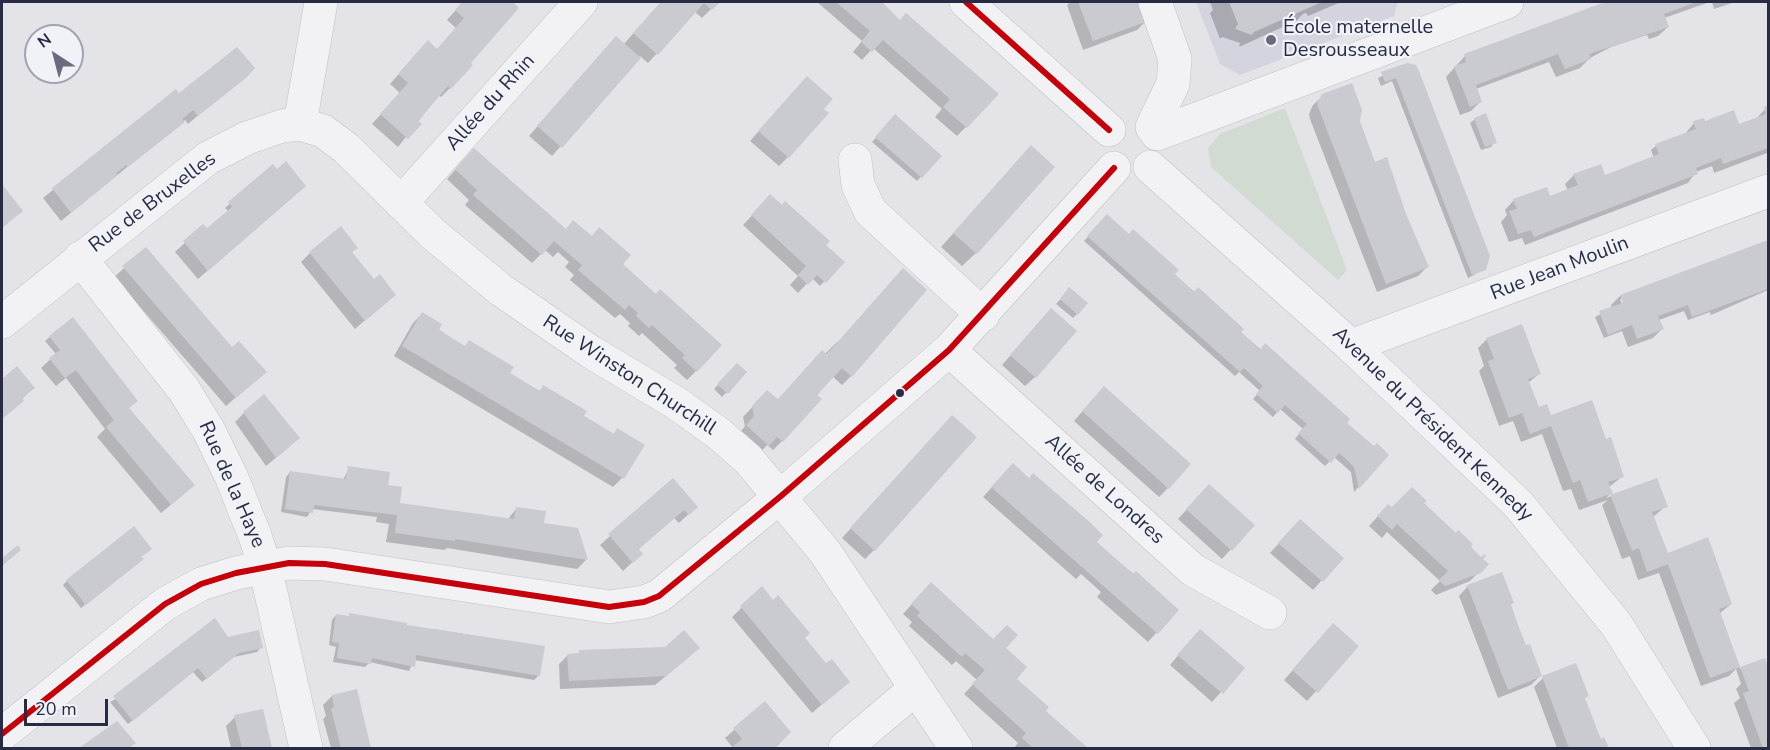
<!DOCTYPE html>
<meta charset="utf-8">
<style>
body{margin:0}
#map{position:relative;width:1770px;height:750px;overflow:hidden;background:#e3e3e8;font-family:"Nunito Sans",sans-serif}
canvas{display:block}
.frame{position:absolute;inset:0;border:3px solid #272c44;pointer-events:none}
.north{position:absolute;left:24px;top:24px;width:60px;height:60px;box-sizing:border-box;background:#f0f2f8;border:2px solid #a0a3b0;border-radius:50%;rotate:324deg;font-size:16px;font-weight:700;line-height:24px;text-align:center;color:#272c44}
.north::after{content:'';display:block;margin:auto;width:21px;height:27px;background:#696c7d;clip-path:polygon(50% 0,100% 100%,50% 72%,0 100%)}
.scale{position:absolute;left:24px;top:699px;width:84px;height:27px;box-sizing:border-box;border:3px solid #272c44;border-top:0;padding-left:8px;font-size:18px;line-height:21px;white-space:nowrap;color:#272c44;-webkit-text-stroke:4px #f0f2f8;paint-order:stroke}
</style>
<div id="map">
<canvas width="1770" height="750"></canvas>
<div class="frame"></div>
<div class="north">N</div>
<div class="scale">20 m</div>
</div>
<script>
const c = document.querySelector('canvas').getContext('2d');
c.lineJoin = 'round';
function fillPath(path, color) { c.fillStyle = color; c.fill(path, 'evenodd'); }
const shape = rows => new Path2D(rows.map(r => 'M' + r).join(''));
function trace(path, color, width, dash) { c.strokeStyle = color; c.lineWidth = width; c.lineCap = dash ? 'butt' : 'round'; c.setLineDash(dash || []); c.stroke(path); }
function label(font, color, halo, rows, align = 'center') {
  c.font = font + ' "Nunito Sans",sans-serif'; c.lineWidth = 4.5; c.setLineDash([]); c.textBaseline = 'middle'; c.strokeStyle = halo; c.fillStyle = color; for (const [text, x, y, turn = 0] of rows) {
    c.save(); c.translate(x, y); c.rotate((+turn || 0) * Math.PI / 180); c.textAlign = isNaN(turn) ? turn : align; if (halo) c.strokeText(text, 0, 0); c.fillText(text, 0, 0); c.restore();
  }
}
fillPath(shape([
 [1196,2,1398,2,1394,16,1240,75,1220,64]
]), '#d3d4de');
fillPath(shape([
 [1285,108,1347,270,1338,280,1211,167,1208,148,1220,134]
]), '#d1dbd2');
fillPath(shape([
 [463,2,511,2,450,88,441,97,439,95,398,147,372,124,400,93,390,84,419,51,437,50,456,28,447,20],
 [661,2,718,2,702,18,695,12,648,63,640,56,552,156,529,136,607,47,623,45],
 [817,2,880,2,900,22,997,95,957,136,935,117,942,109,873,48,862,60,853,52,862,41],
 [1070,2,1139,2,1146,21,1137,30,1083,50,1067,5],
 [1210,2,1341,2,1308,16,1306,13,1303,14,1296,21,1239,47,1240,43,1222,37,1220,39,1210,13,1213,10],
 [1610,2,1710,2,1664,18,1668,27,1658,36,1649,39,1647,35,1611,47,1590,58,1580,68,1556,77,1549,62,1476,89,1481,101,1471,111,1460,115,1446,77,1465,56],
 [1712,2,1735,2,1714,9],
 [1407,64,1485,269,1468,278,1392,81,1381,86,1378,78],
 [244,77,188,124,185,120,61,221,43,198,176,91,179,95],
 [798,87,788,157,779,166,750,141],
 [1323,96,1358,121,1375,163,1405,214,1427,267,1418,276,1377,292,1310,119,1309,114,1313,105],
 [1768,106,1767,153,1714,173,1712,166,1696,172,1688,183,1525,245,1522,238,1509,242,1501,222,1507,215,1505,210,1514,200,1549,198,1568,191,1565,184,1574,175,1604,177,1654,158,1651,150,1656,146,1685,134,1694,123,1738,126,1756,119],
 [895,116,940,156,917,181,872,142],
 [1475,119,1495,142,1491,147,1481,150,1470,123],
 [465,159,566,230,620,264,656,295,696,371,687,380,674,368,677,365,642,333,639,336,628,326,630,323,620,314,615,318,570,280,574,275,565,267,569,262,558,252,553,257,545,250,532,263,465,205,469,200,447,179],
 [1018,161,976,253,962,266,941,247],
 [272,166,295,195,198,279,175,252,203,226,207,230,229,212,225,208],
 [2,186,21,211,2,227],
 [761,206,824,245,843,262,820,286,812,278,798,293,790,285,798,276,743,225],
 [1107,216,1374,448,1387,455,1354,492,1351,472,1342,464,1334,457,1325,466,1295,439,1303,429,1280,409,1273,417,1253,399,1260,391,1239,372,1235,376,1084,241],
 [1768,242,1768,290,1711,315,1710,312,1688,320,1684,311,1659,320,1662,329,1653,338,1628,347,1622,331,1604,338,1595,317,1612,308,1611,305,1620,296],
 [1620,299,1623,299,1624,310],
 [146,249,231,349,265,372,226,406,114,277],
 [310,253,374,282,394,295,355,329,301,262],
 [1070,289,1077,314,1073,318,1056,304],
 [422,314,438,329,464,347,469,342,508,373,539,391,544,387,582,416,613,435,617,430,643,446,622,478,613,487,394,356,413,323],
 [72,319,136,401,128,409,184,494,161,513,97,437,105,429,66,378,56,386,41,368,56,354,45,341],
 [1042,320,1035,377,1025,386,1002,365],
 [1487,339,1539,374,1528,383,1538,409,1605,441,1623,476,1609,487,1611,493,1606,498,1656,480,1666,506,1653,517,1667,555,1731,604,1719,614,1740,669,1765,660,1768,670,1768,748,1751,748,1734,703,1740,698,1736,689,1741,684,1736,669,1729,676,1701,686,1659,573,1638,580,1630,556,1622,559,1602,505,1608,500,1579,510,1571,489,1563,491,1542,434,1521,442,1513,421,1499,426,1479,371,1484,366,1478,348],
 [837,342,851,376,842,385,832,376,782,441,773,450,767,445,759,454,738,435,745,426,743,417,758,401,778,401],
 [737,365,745,372,722,397,714,389],
 [17,369,33,388,2,419,2,381],
 [1095,397,1168,488,1159,497,1074,421],
 [244,413,289,447,266,466,235,422],
 [943,426,874,550,865,559,842,538],
 [349,468,386,486,398,504,507,520,517,508,586,560,577,569,447,548,444,550,386,542,389,524,376,522,377,517,312,509,307,517,281,512,286,477,290,472,343,480],
 [1004,474,1095,542,1177,610,1148,642,1097,597,1101,592,1081,574,1076,579,983,497],
 [673,480,696,507,679,523,674,518,637,550,641,554,623,571,600,545],
 [1200,495,1253,525,1222,559,1178,519],
 [1422,503,1487,564,1470,581,1436,595,1431,590,1440,581,1387,532,1382,538,1369,526,1379,515,1392,509],
 [1291,530,1342,558,1313,590,1270,553],
 [137,563,81,608,63,585,67,581],
 [1468,586,1512,603,1510,605,1525,647,1540,676,1531,685,1498,698,1459,596],
 [762,588,826,666,848,682,812,713,732,617],
 [922,593,1004,648,1015,679,1044,711,1085,748,1014,748,1018,743,964,694,977,680,956,661,952,665,909,626,912,622,903,614],
 [336,615,348,617,350,615,432,631,434,629,543,647,539,675,534,680,414,660,409,671,370,662,365,667,333,662,336,647,329,645,332,620],
 [1324,635,1357,647,1307,701,1284,680],
 [227,639,261,647,257,652,234,657,202,682,193,672,128,724,110,702],
 [1191,640,1243,668,1212,702,1170,665],
 [568,655,689,657,655,685,560,689,559,664],
 [1543,678,1584,699,1600,740,1603,739,1607,748,1557,748,1534,687],
 [356,691,370,748,331,748,323,719,326,716,323,705,332,696],
 [765,703,780,743,775,748,733,748,725,738],
 [262,710,271,748,231,748,226,726,235,717],
 [117,723,134,743,128,748,83,748]
]), '#0003');
fillPath(shape([
 [462,2,513,2,519,8,471,63,473,65,465,74,451,89,448,86,418,121,422,124,408,139,380,114,408,83,398,74,428,40,437,49,464,18,455,10],
 [661,2,720,2,712,10,704,3,658,55,633,33],
 [836,2,882,2,900,20,906,13,999,94,967,128,943,107,950,99,883,40,872,52,861,42,870,31],
 [1078,2,1141,2,1148,21,1093,41],
 [1229,2,1322,2,1254,32,1252,35,1235,29,1238,24],
 [1605,2,1696,2,1664,14,1669,27,1589,54,1591,59,1565,69,1558,54,1476,85,1482,102,1470,107,1454,66,1466,62,1464,54],
 [616,36,641,58,562,148,537,126],
 [237,47,255,68,246,78,198,116,193,110,182,119,185,122,128,167,126,165,116,173,118,175,71,213,52,188,176,89,179,93],
 [1407,63,1416,65,1419,71,1490,256,1486,270,1472,275,1396,78,1385,82,1381,72],
 [807,76,833,99,824,109,829,113,789,158,758,131],
 [1352,83,1362,110,1360,121,1375,162,1387,157,1406,214,1429,267,1386,284,1317,104,1322,94],
 [1768,105,1768,148,1723,164,1721,158,1696,168,1698,174,1534,237,1531,230,1518,234,1509,211,1517,209,1513,199,1547,187,1550,196,1578,185,1573,174,1601,164,1605,175,1659,154,1655,144,1696,129,1693,121,1704,118,1705,121,1734,110,1739,124,1766,114,1764,107],
 [1486,113,1497,143,1485,147,1474,118],
 [895,114,942,156,922,178,875,137],
 [1031,145,1055,167,977,254,953,233],
 [474,148,566,229,573,220,592,236,599,227,631,255,623,264,656,294,660,289,722,345,697,372,682,358,685,355,652,325,649,328,636,316,638,313,629,305,625,310,578,270,582,265,554,241,542,255,473,195,477,190,455,169],
 [286,161,306,186,208,271,183,241,203,224,207,228,232,207,228,202,273,164,277,169],
 [2,184,23,211,2,228],
 [770,194,782,205,785,201,830,241,826,245,845,262,826,283,817,275,808,285,798,275,806,266,751,215],
 [1107,214,1129,234,1133,229,1179,270,1175,274,1194,292,1198,287,1244,329,1241,332,1260,350,1265,343,1350,419,1347,423,1374,446,1377,443,1389,455,1359,489,1354,467,1346,459,1339,453,1331,463,1298,433,1307,424,1285,405,1278,413,1256,394,1263,386,1244,368,1240,372,1087,236],
 [341,226,358,248,352,252,374,279,380,274,396,295,365,321,309,252],
 [1768,240,1768,289,1692,317,1688,305,1658,316,1664,329,1637,339,1632,325,1608,335,1599,311,1623,303,1620,295],
 [146,247,232,347,239,341,267,372,236,398,122,266],
 [903,268,927,290,852,377,842,368,817,395,822,399,783,442,777,437,769,446,746,425,754,416,752,406,767,390,778,399,822,350,827,354],
 [1069,287,1088,303,1078,315,1060,299],
 [1051,308,1077,331,1036,378,1010,355],
 [422,312,442,324,439,330,465,346,469,340,514,367,510,373,540,391,543,385,587,411,584,416,601,426,614,434,617,428,645,445,624,479,402,346],
 [73,317,138,401,129,408,195,485,171,505,106,427,114,420,76,370,65,378,49,358,60,350,49,336],
 [1522,324,1541,374,1528,379,1539,407,1547,404,1551,415,1592,400,1606,439,1611,437,1624,477,1608,482,1613,494,1657,478,1668,507,1652,512,1668,553,1708,537,1732,604,1719,609,1740,667,1710,678,1668,564,1647,572,1639,548,1632,551,1610,494,1588,502,1580,480,1573,483,1551,426,1530,434,1522,413,1509,418,1488,361,1494,359,1486,338],
 [737,363,747,372,728,394,717,384],
 [17,366,35,388,22,398,24,401,2,419,2,379],
 [1104,386,1191,464,1169,489,1082,411],
 [264,394,300,438,276,458,243,412],
 [952,415,977,437,875,551,850,528],
 [1013,463,1029,478,1033,473,1093,525,1103,535,1097,542,1133,574,1136,571,1179,610,1158,634,991,487],
 [348,466,390,472,388,485,402,487,400,503,514,519,516,507,546,511,544,523,578,528,588,560,455,539,455,541,395,533,397,515,314,505,313,513,285,509,290,471,346,479],
 [673,478,698,507,689,515,684,510,661,530,639,549,643,554,633,563,608,534],
 [1209,484,1255,525,1232,551,1186,509],
 [1412,487,1427,501,1424,503,1456,533,1458,530,1473,544,1471,547,1481,557,1484,554,1486,556,1483,559,1489,564,1481,573,1445,586,1439,580,1448,571,1397,524,1392,530,1377,516,1388,504,1392,507],
 [1300,519,1344,558,1323,582,1278,543],
 [134,526,152,549,141,557,144,559,86,605,66,580],
 [18,545,21,550,2,566,2,558],
 [1502,572,1514,603,1511,604,1518,625,1526,645,1530,644,1542,676,1576,663,1589,696,1585,698,1601,739,1604,737,1609,748,1569,748,1542,676,1508,690,1467,585],
 [931,582,993,639,1007,625,1018,635,1006,648,1027,667,1017,679,1049,707,1046,711,1088,748,1033,748,1022,738,1026,733,972,684,985,670,965,653,962,657,917,616,920,612,911,604],
 [762,586,773,600,778,595,810,633,805,638,826,663,832,659,850,682,822,705,740,606],
 [349,613,407,623,407,625,545,646,540,676,416,655,415,667,372,658,371,664,337,658,339,643,332,642,336,614,349,616],
 [215,618,228,637,259,630,263,648,239,653,207,679,198,668,133,721,113,696],
 [1333,623,1359,646,1318,693,1292,670],
 [1200,629,1245,668,1223,694,1177,655],
 [684,630,700,648,666,676,569,681,567,654,579,653,579,650,665,647],
 [1765,658,1768,666,1768,748,1763,748,1743,693,1749,691,1740,667],
 [357,689,371,748,341,748,331,709,334,707,332,695],
 [765,701,791,732,775,748,731,748,742,739,733,728],
 [263,709,272,748,242,748,234,715],
 [117,721,136,743,129,748,79,748]
]), '#cacbd0');
const minor = shape([
 [966,2,1109,130],
 [300,124,321,2],
 [1152,127,1173,84,1175,59,1155,2],
 [1157,134,1507,2],
 [855,160,858,185,870,211,983,315],
 [1150,167,1351,346,1518,504,1616,624,1694,748],
 [401,203,581,2],
 [80,258,184,390,209,431,231,476,255,536,265,567,306,748],
 [2,322,208,158,247,138,282,126,300,124,323,131,346,148,433,234,501,290,591,352,676,403,718,433,748,459,825,552,956,748],
 [1351,346,1768,191],
 [949,350,1193,570,1270,613],
 [2,734,165,604,201,584,236,573,289,563,325,564,609,607,644,602,659,596,781,496,949,350,1114,168],
 [845,748,915,689]
]);
trace(minor, '#c0c0c6', 34);
trace(minor, '#f2f2f4', 33);
trace(shape([
 [966,2,1109,130],
 [2,734,165,604,201,584,236,573,289,563,325,564,609,607,644,602,659,596,781,496,949,350,1114,168]
]), '#c5000a', 6);
for (const [x, y, r, color] of [
 [1271,40,6,"#696c7d"],
 [900,393,5,"#272c44"]
]) { const dot = new Path2D(); dot.arc(x, y, r, 0, 2 * Math.PI); c.fillStyle = color; c.fill(dot); trace(dot, '#f0f2f8', 2); }
label('20px', '#272c44', '#f0f2f8', [
 ["École maternelle",1283,28],
 ["Desrousseaux",1283,51]
], 'left');
label('20px', '#272c44', '#f0f2f8', [
 ["Allée du Rhin",491,103,-48],
 ["Rue de Bruxelles",153,203,-37],
 ["Rue Jean Moulin",1560,269,-21],
 ["Rue Winston Churchill",629,376,33],
 ["Avenue du Président Kennedy",1432,425,44],
 ["Rue de la Haye",231,485,66],
 ["Allée de Londres",1104,490,42]
]);
</script>
